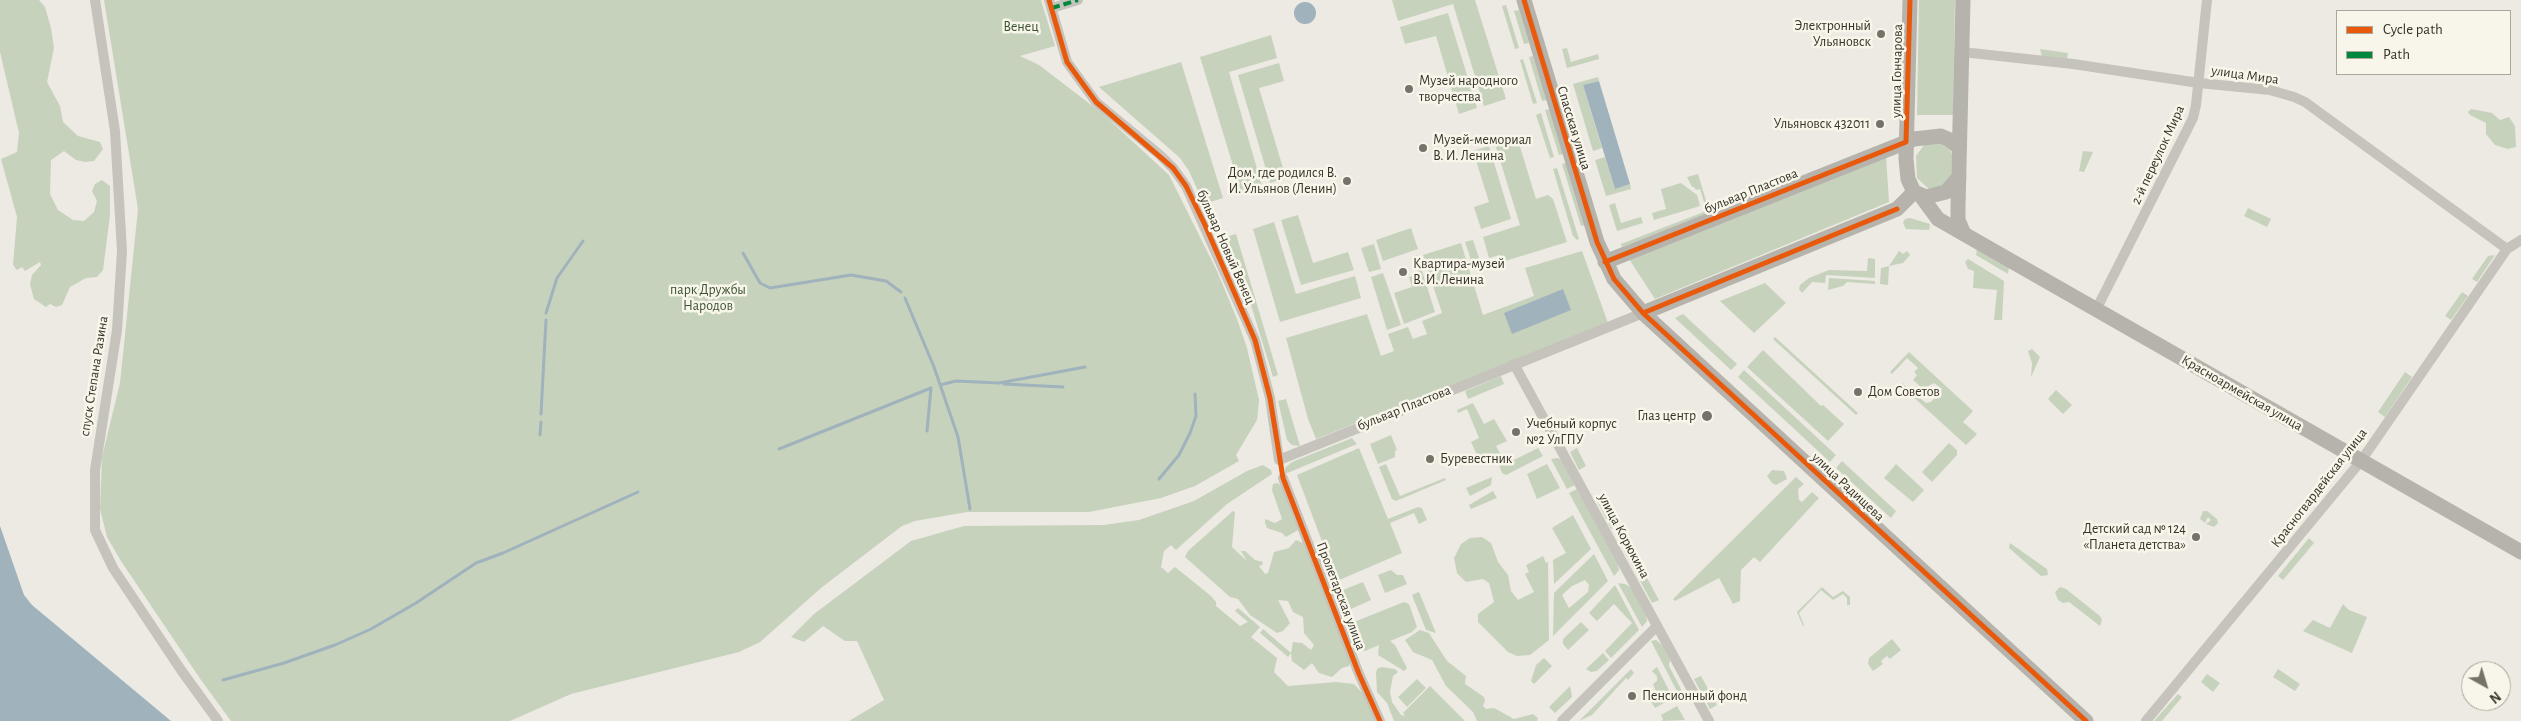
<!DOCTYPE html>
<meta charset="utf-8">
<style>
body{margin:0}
#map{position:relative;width:2521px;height:721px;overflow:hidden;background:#eceae2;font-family:"Alegreya Sans",sans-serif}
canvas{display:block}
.legend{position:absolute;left:2336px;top:10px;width:175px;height:65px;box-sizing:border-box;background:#f8f6ea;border:1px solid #aaa89d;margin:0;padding:6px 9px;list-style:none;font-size:15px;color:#36322a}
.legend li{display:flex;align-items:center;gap:10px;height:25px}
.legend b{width:25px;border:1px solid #aaa89d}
.north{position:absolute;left:2461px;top:661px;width:50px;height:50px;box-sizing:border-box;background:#f8f6ea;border:1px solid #aaa89d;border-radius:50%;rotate:141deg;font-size:14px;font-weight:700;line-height:20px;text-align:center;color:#36322a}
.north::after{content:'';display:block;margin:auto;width:18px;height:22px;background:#76726a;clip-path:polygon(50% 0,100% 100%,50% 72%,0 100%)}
</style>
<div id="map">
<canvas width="2521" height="721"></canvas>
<ul class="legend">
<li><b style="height:6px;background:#e8590c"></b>Cycle path</li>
<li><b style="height:6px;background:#00873e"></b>Path</li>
</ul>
<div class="north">N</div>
</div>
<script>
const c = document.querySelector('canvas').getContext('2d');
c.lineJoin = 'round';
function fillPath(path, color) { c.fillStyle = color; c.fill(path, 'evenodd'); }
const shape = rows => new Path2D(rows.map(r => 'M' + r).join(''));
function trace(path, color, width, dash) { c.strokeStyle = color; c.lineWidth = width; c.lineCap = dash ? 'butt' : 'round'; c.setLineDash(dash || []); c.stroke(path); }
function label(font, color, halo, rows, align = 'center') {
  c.font = font + ' "Alegreya Sans",sans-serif'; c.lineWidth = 5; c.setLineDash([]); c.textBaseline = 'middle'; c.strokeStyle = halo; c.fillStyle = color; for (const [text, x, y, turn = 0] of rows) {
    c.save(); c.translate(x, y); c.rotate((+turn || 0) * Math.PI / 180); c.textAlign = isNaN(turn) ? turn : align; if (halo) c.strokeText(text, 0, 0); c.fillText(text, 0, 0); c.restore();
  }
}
fillPath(shape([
 [0,0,39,0,45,7,51,28,54,48,47,82,60,106,63,122,78,136,100,142,103,149,94,161,85,162,76,160,64,151,51,160,50,194,58,210,73,220,84,221,94,212,97,201,92,191,95,184,102,180,110,186,110,215,103,270,97,277,86,278,70,287,62,305,56,307,50,304,46,307,34,299,30,284,32,275,41,265,40,262,25,271,22,267,17,270,13,265,17,217,1,159,17,152,19,133,0,52],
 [104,0,1041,0,1055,46,1020,56,1039,65,1103,114,1169,175,1217,271,1237,319,1247,348,1259,400,1257,420,1236,455,1239,461,1195,486,1161,498,1089,512,967,512,915,521,902,526,864,555,821,588,760,642,739,652,571,694,510,721,231,721,201,680,121,561,107,537,100,509,102,457,120,383,138,209],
 [1392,0,1475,0,1506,99,1484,106,1453,4,1398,21],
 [1919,0,1955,0,1953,115,1917,115],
 [1506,5,1519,48,1515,49,1502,6],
 [1519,10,1529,43,1524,44,1514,11],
 [1448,13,1477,108,1459,114,1436,36,1405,44,1400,27],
 [1271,35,1277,58,1229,72,1262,186,1241,192,1200,57],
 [1567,48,1571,62,1598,54,1599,59,1567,68,1562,49],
 [2040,49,2068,53,2067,59,2042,57],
 [1533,56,1547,100,1542,101,1529,57],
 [1523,59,1537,103,1533,104,1520,60],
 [1181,62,1223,198,1204,204,1189,171,1180,158,1099,87],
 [1279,63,1284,81,1259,88,1286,178,1270,183,1238,75],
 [1598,77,1599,81,1583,85,1602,148,1593,151,1573,84],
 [1550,109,1563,154,1559,155,1545,110],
 [2471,109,2492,113,2500,120,2509,117,2515,126,2516,147,2508,149,2495,145,2486,134,2486,123,2470,115,2468,112],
 [1541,113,1554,157,1550,158,1536,115],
 [1517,137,1536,199,1548,195,1553,199,1567,242,1502,262,1500,255,1489,258,1483,237,1520,225,1495,144],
 [1937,141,1947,146,1952,154,1951,175,1943,186,1929,189,1917,178,1916,156,1924,145],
 [1489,146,1511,219,1481,229,1474,207,1489,202,1473,151],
 [2083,151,2093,152,2084,172,2079,171],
 [1886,156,1889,202,1655,299,1629,259],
 [1605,157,1615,189,1630,184,1631,189,1606,196,1595,160],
 [1566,163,1585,225,1581,226,1562,164],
 [1557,168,1579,239,1577,240,1573,236,1553,169],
 [1698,174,1707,204,1705,205,1700,189,1696,190,1694,187,1692,187,1687,177],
 [1681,183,1697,195,1700,206,1654,220,1652,213,1666,209,1661,189],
 [1615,203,1621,223,1641,217,1643,223,1617,231,1609,205],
 [2248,208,2271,219,2267,227,2244,216],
 [1709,210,1704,215,1622,247,1621,244],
 [1298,215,1313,263,1348,252,1354,270,1301,285,1281,220],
 [1910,218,1930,224,1929,230,1906,229,1903,223,1905,219],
 [1274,222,1296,294,1355,276,1361,298,1280,322,1253,229],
 [1411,228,1418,249,1383,261,1376,240],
 [1236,234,1278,375,1273,377,1248,295,1222,238],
 [1473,240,1480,261,1472,263,1465,242],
 [1461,243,1483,315,1534,296,1525,268,1582,251,1608,323,1316,439,1308,419,1286,338,1367,314,1381,356,1394,351,1388,334,1408,327,1413,339,1427,334,1422,321,1442,313,1423,255],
 [1374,244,1381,269,1369,272,1361,248],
 [1977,248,2009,267,2008,274,1976,255],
 [1899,251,1903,254,1907,251,1910,255,1903,263,1889,266,1888,285,1880,284,1881,268,1889,266],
 [1417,255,1435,312,1404,324,1394,293,1412,287,1409,277,1419,274,1413,256],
 [2495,255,2477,282,2472,279,2488,256],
 [1868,258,1875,259,1875,278,1826,275,1825,283,1812,282,1802,293,1799,289,1800,285,1809,278,1829,270,1867,271],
 [1968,259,2004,281,2002,320,1994,320,1997,290,1973,288,1974,271,1968,269,1965,262],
 [1383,273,1401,325,1387,330,1371,277],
 [1829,278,1875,281,1875,284,1847,282,1843,286,1828,290],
 [1765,283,1786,303,1754,333,1720,301],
 [2462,292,2468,296,2451,320,2445,316],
 [1683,314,1737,364,1731,370,1675,318],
 [1775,337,1858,413,1856,415,1773,339],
 [2032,349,2040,357,2031,377,2032,363,2028,351],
 [1763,350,1821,406,1823,405,1844,424,1828,441,1747,367],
 [1909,352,1973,411,1963,422,1977,434,1966,445,1900,385,1902,383,1926,403,1931,402,1942,389,1934,383,1923,389,1913,380,1917,375,1914,372,1918,368,1907,358,1892,374,1890,372],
 [1744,370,1836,455,1830,462,1738,377],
 [2405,372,2412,377,2385,417,2378,412],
 [1501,376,1504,384,1468,399,1465,391],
 [2056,390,2072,405,2063,414,2048,399],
 [1286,399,1300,446,1292,445,1287,440,1278,401],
 [1473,403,1484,424,1494,419,1507,441,1496,446,1506,464,1538,448,1543,456,1506,475,1502,473,1497,459,1491,461,1478,457,1471,442,1479,438,1467,409,1458,413,1457,410],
 [1391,435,1397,450,1395,451,1395,457,1378,464,1370,444],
 [1352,438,1357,444,1285,474,1285,468,1292,462],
 [1949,443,1957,450,1957,455,1932,482,1922,472],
 [1359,448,1388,519,1418,507,1422,508,1427,520,1419,524,1414,513,1390,523,1402,553,1337,581,1333,570,1326,571,1319,560,1323,544,1297,475],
 [1577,448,1586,466,1579,470,1570,452],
 [1558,458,1562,461,1575,485,1567,489,1551,459],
 [1842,461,1896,511,1891,518,1836,468],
 [1386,464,1400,496,1445,478,1446,480,1396,501,1392,499,1379,467],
 [1547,464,1560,488,1537,499,1527,474],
 [1896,464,1924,490,1913,502,1884,478],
 [1263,465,1271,470,1272,474,1227,504,1176,550,1171,545,1164,551,1161,567,1168,573,1175,567,1211,596,1216,602,1216,606,1240,626,1248,622,1235,611,1238,608,1260,627,1251,637,1277,658,1274,672,1288,686,1336,682,1354,684,1365,696,1375,721,849,721,884,700,857,641,845,641,823,626,804,642,791,637,814,614,911,541,964,526,1104,525,1139,520,1194,501,1247,471],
 [1772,470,1784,471,1787,479,1776,485,1772,483,1767,476],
 [1492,477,1491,485,1470,496,1466,488],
 [1796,477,1804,484,1798,489,1799,500,1802,502,1812,492,1819,498,1760,562,1754,557,1741,570,1740,601,1733,604,1719,578,1675,601,1673,599],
 [1278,483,1282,487,1298,530,1286,537,1282,533,1267,528,1265,523,1265,519,1275,523,1282,519,1272,490,1273,484],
 [1577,489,1618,564,1619,570,1614,576,1569,493],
 [1493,491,1497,498,1471,509,1469,505],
 [1603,497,1618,526,1611,529,1598,503],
 [1233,511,1235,512,1232,547,1247,561,1241,551,1245,551,1255,560,1263,562,1262,565,1259,566,1265,574,1268,573,1274,552,1289,548,1296,540,1303,543,1350,662,1349,666,1342,668,1332,677,1319,673,1312,663,1304,670,1292,661,1291,653,1288,657,1260,633,1263,629,1291,653,1293,642,1302,643,1311,650,1314,645,1304,633,1303,617,1293,612,1288,601,1278,600,1290,623,1283,631,1277,633,1250,615,1238,599,1230,597,1185,557,1188,551],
 [2203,511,2207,511,2217,519,2218,523,2214,527,2206,524,2211,520,2208,517,2205,523,2200,519],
 [1573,515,1591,549,1554,584,1553,560,1566,553,1552,528],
 [1482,537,1491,543,1498,562,1508,575,1511,591,1518,600,1534,592,1525,574,1529,572,1526,565,1543,556,1546,563,1548,562,1549,640,1530,655,1517,656,1508,652,1478,622,1478,614,1494,602,1489,583,1483,579,1466,582,1457,573,1454,558,1461,544,1470,538],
 [2309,538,2314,543,2283,580,2278,576],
 [2010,543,2047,569,2048,575,2041,576,2009,548],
 [1629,545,1659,600,1652,603,1624,551],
 [1594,554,1608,581,1553,636,1554,593],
 [1585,580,1589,585,1588,592,1569,608,1562,595,1572,586],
 [1391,570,1397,575,1403,575,1407,584,1385,593,1378,575],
 [1363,582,1371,600,1351,609,1343,590],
 [1618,583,1625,584,1632,588,1646,615,1647,621,1642,627],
 [1615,585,1639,630,1611,658,1605,651,1632,623,1614,604,1597,621,1589,613],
 [1822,587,1833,597,1843,591,1850,597,1850,605,1847,605,1847,598,1843,594,1833,600,1821,590,1799,613,1804,625,1803,626,1797,612],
 [2060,587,2066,589,2100,616,2102,620,2100,626,2069,602,2063,603,2058,600,2055,592],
 [1419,592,1436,633,1426,630,1412,595],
 [1404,602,1409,604,1417,627,1412,632,1390,641,1395,645,1407,668,1404,671,1378,655,1379,645,1365,651,1359,649,1351,628,1354,622],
 [2343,604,2349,610,2367,617,2352,653,2303,631,2313,620,2330,628],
 [1581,622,1589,630,1568,650,1563,644,1563,639],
 [1420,630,1429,633,1447,661,1466,676,1465,684,1484,697,1485,700,1483,706,1486,709,1494,708,1514,719,1533,714,1538,718,1537,721,1477,721,1473,712,1446,686,1432,660,1413,652,1405,640],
 [1892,639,1901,650,1890,659,1887,656,1881,661,1883,664,1873,671,1868,664,1869,658],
 [1656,640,1662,645,1670,660,1669,666,1684,695,1680,697,1651,641],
 [1603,653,1609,660,1597,671,1591,672,1586,669],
 [1544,658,1552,666,1534,684,1531,681,1536,665],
 [1381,667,1395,669,1398,672,1393,676,1390,692,1392,702,1401,715,1405,716,1403,713,1430,686,1465,721,1394,721,1387,703,1377,692,1376,673,1377,669],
 [1657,667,1673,698,1655,708,1649,698,1657,694,1653,684,1657,681,1657,676,1652,671],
 [1631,669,1634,673,1628,680,1626,678,1592,715,1579,721],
 [2278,669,2300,684,2295,691,2273,677],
 [2207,674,2220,683,2213,692,2201,682],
 [1701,676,1717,705,1710,709,1694,679],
 [1417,679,1426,688,1407,707,1398,697],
 [1570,686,1572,697,1555,713,1549,707],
 [2178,694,2182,697,2162,721,2154,721],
 [1677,706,1685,720,1662,721,1663,719,1661,715]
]), '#c7d2bd');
fillPath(shape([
 '1294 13a11 11 0 1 1 22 0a11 11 0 1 1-22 0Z',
 [1599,81,1630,184,1615,189,1583,85],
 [1563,289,1571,310,1512,334,1504,313],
 [0,526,24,595,32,605,171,721,0,721]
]), '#a0b2bc');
trace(shape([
 [743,253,760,283,770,288,851,275,886,281,901,292],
 [905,298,934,367,958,437,970,509],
 [546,313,557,278,583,241],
 [1004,384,1063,387],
 [940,385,956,381,999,383,1085,367],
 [541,414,546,320],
 [540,435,541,422],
 [779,449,931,388,927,431],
 [1159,479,1179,455,1190,433,1196,416,1195,394],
 [223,680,284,663,335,645,371,629,416,603,476,563,503,553,638,492]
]), '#a0b2bc', 3);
trace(shape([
 [95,0,115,131,122,251,117,330,95,470,95,530,113,568,181,670,218,721],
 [1049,0,1067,62,1080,80,1096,102,1160,155,1173,168,1186,186,1255,340,1270,398,1279,460,1643,313],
 [1052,8,1078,0],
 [1962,52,2073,64,2199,83,2270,90,2294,97,2305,102,2507,249],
 [2096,310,2193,118,2196,105,2207,0],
 [1514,364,1709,721],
 [1283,478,1359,674,1380,721],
 [1562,721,1657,626],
 [2146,721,2361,461,2507,249,2521,240]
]), '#c5c3bb', 10);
trace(shape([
 [1524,0,1597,242,1614,279,1643,313,2086,721],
 [1910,0,1906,159,1908,179,1914,192,1926,197,1946,192,1959,177],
 [1963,0,1958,207,1958,220,1964,234],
 [1921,196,1938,219,1964,234,2521,552],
 [1605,262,1914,139,1941,136,1950,140,1959,148],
 [1643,313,1897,209,1914,192]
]), '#b6b3ac', 15);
trace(shape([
 [1527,0,1595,225,1607,258,1623,286,1646,311,2090,721]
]), '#adaba5', 1);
trace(shape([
 [1052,8,1078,0]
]), '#00873e', 4, [8, 4]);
trace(shape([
 [1049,0,1067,62,1080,80,1096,102,1173,168,1186,186,1205,225,1255,340,1270,398,1283,478,1359,674,1380,721],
 [1524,0,1597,242,1614,279,1643,313,2086,721],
 [1605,262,1906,142,1910,0],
 [1643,313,1897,209]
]), '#e8590c', 5);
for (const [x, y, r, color] of [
 [1881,34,5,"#76726a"],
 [1409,89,5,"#76726a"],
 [1880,124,5,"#76726a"],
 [1423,148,5,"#76726a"],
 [1347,181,5,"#76726a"],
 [1403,272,5,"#76726a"],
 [1858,392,5,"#76726a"],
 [1707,416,6,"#76726a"],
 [1516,432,5,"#76726a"],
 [1430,459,5,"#76726a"],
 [2196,537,5,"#76726a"],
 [1632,696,5,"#76726a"]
]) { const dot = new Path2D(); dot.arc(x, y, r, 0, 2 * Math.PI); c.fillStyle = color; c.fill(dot); trace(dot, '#f8f6ea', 2); }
label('14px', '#36322a', '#f8f6ea', [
 ["Электронный",1871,26,"right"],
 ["Ульяновск",1871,42,"right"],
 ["Музей народного",1419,81],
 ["творчества",1419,97],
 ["Ульяновск 432011",1870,124,"right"],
 ["Музей-мемориал",1433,140],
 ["В. И. Ленина",1433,156],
 ["Дом, где родился В.",1337,173,"right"],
 ["И. Ульянов (Ленин)",1337,189,"right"],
 ["Квартира-музей",1413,264],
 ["В. И. Ленина",1413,280],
 ["Дом Советов",1868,392],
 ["Глаз центр",1696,416,"right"],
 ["Учебный корпус",1526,424],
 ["№2 УлГПУ",1526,440],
 ["Буревестник",1440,459],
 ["Детский сад № 124",2186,529,"right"],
 ["«Планета детства»",2186,545,"right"],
 ["Пенсионный фонд",1642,696]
], 'left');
label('14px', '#3a5230', '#f8f6ea', [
 ["Венец",1021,27],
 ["парк Дружбы",708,290],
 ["Народов",708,306]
]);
label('14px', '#36322a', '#f8f6ea', [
 ["улица Гончарова",1897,71,-89],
 ["улица Мира",2245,75,8],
 ["Спасская улица",1574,128,73],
 ["2-й переулок Мира",2158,155,-65],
 ["бульвар Пластова",1751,191,-22],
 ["бульвар Новый Венец",1226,247,66],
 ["спуск Степана Разина",94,376,-81],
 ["Красноармейская улица",2242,393,30],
 ["бульвар Пластова",1404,408,-22],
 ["улица Радищева",1848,487,43],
 ["Красногвардейская улица",2319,488,-52],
 ["улица Корюкина",1624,536,62],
 ["Пролетарская улица",1341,596,69]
]);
</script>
